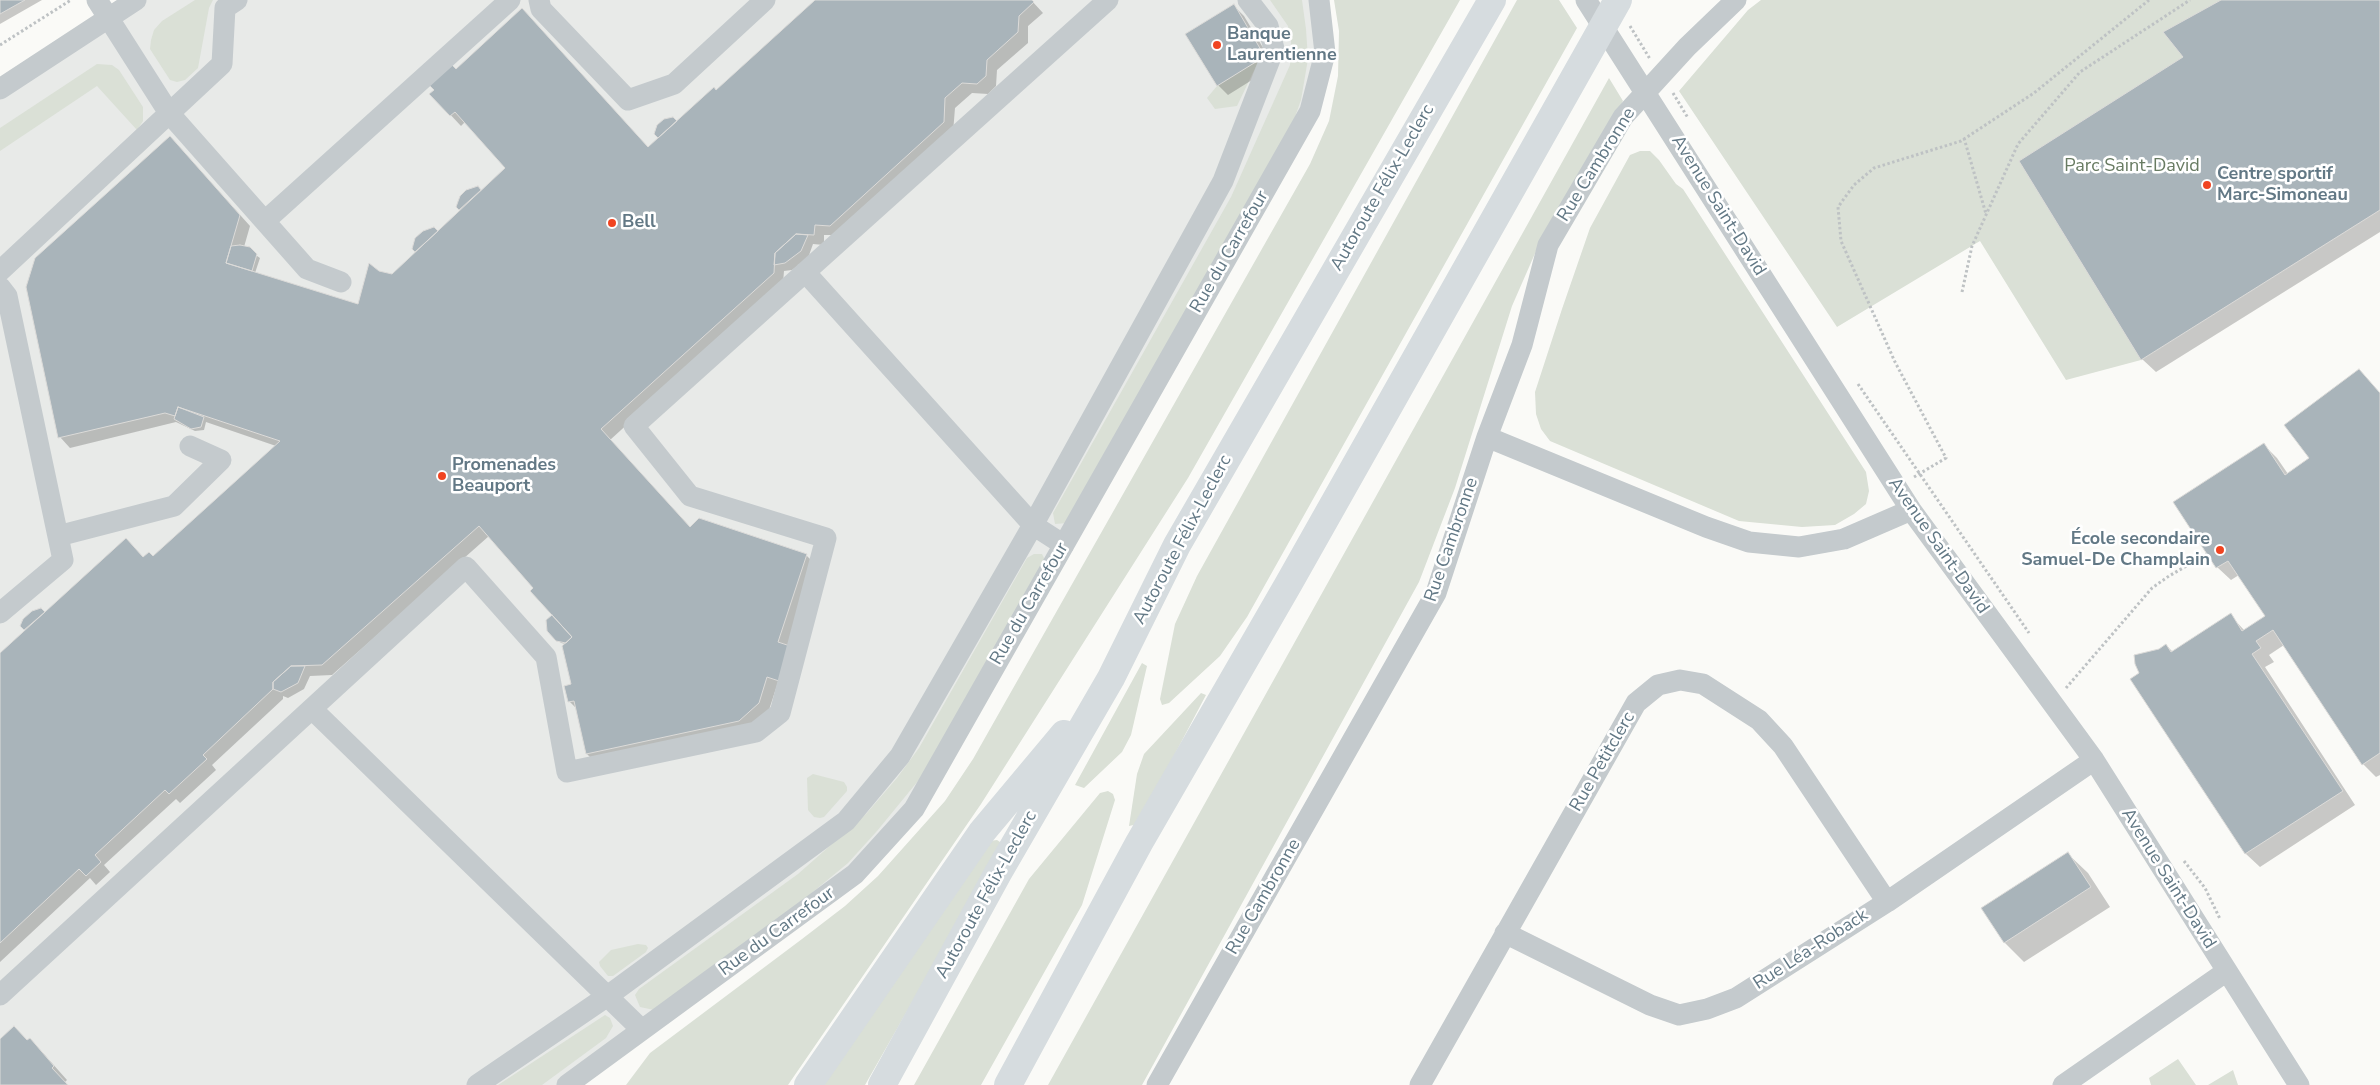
<!DOCTYPE html>
<meta charset="utf-8">
<style>
body{margin:0}
canvas{display:block;background:#fafaf7}
</style>
<canvas width="2380" height="1085"></canvas>
<script>
const c = document.querySelector('canvas').getContext('2d');
c.lineJoin = 'round';
function fillPath(path, color) { c.fillStyle = color; c.fill(path, 'evenodd'); }
const shape = rows => new Path2D(rows.map(r => 'M' + r).join(''));
function trace(path, color, width, dash) { c.strokeStyle = color; c.lineWidth = width; c.lineCap = dash ? 'butt' : 'round'; c.setLineDash(dash || []); c.stroke(path); }
function label(font, color, halo, rows, align = 'center') {
  c.font = font + ' "Nunito Sans",sans-serif'; c.lineWidth = 5; c.setLineDash([]); c.textBaseline = 'middle'; c.strokeStyle = halo; c.fillStyle = color; for (const [text, x, y, turn = 0] of rows) {
    c.save(); c.translate(x, y); c.rotate((+turn || 0) * Math.PI / 180); c.textAlign = isNaN(turn) ? turn : align; if (halo) c.strokeText(text, 0, 0); c.fillText(text, 0, 0); c.restore();
  }
}
fillPath(shape([
 [136,0,1319,0,1310,111,914,809,855,874,567,1085,0,1085,0,89]
]), '#e8eae8');
fillPath(shape([
 [195,0,213,0,209,8,198,68,185,80,177,82,170,80,150,49,151,40,154,30,162,21],
 [1270,0,1302,0,1306,29,1308,59,1301,100,1285,145,1068,523,1055,524,1053,513,1231,197,1290,65,1291,42,1288,26],
 [1334,0,1460,0,1188,478,981,804,788,1085,626,1085,650,1053,802,939,845,906,878,876,945,801,973,759,1310,164,1329,121,1338,76,1339,31],
 [1517,0,1559,0,1577,28,1247,617,1220,656,1169,703,1162,705,1160,699,1175,624,1197,576],
 [1761,0,2380,0,2380,208,2141,360,2066,380,1980,241,1837,327,1679,91,1748,10],
 [1259,60,1237,106,1215,109,1207,98,1217,86],
 [97,64,112,65,119,70,143,107,143,121,137,130,97,86,0,151,0,128],
 [1609,78,1623,101,1540,242,1512,306,1455,488,1419,582,1142,1085,1048,1085],
 [1640,151,1650,151,1659,160,1676,184,1683,189,1866,472,1869,491,1866,504,1854,514,1835,525,1802,527,1739,521,1550,441,1541,429,1536,414,1535,392,1562,309,1590,228,1630,155],
 [1034,554,1042,554,1045,560,936,759,877,831,848,863,808,896,654,1010,640,1007,635,995,639,989,798,874,866,814,897,778,919,748,1027,558],
 [1142,663,1147,666,1131,735,1122,752,1084,788,1075,785],
 [1201,693,1206,695,1138,824,1129,826,1137,774,1144,754],
 [813,774,844,782,847,787,847,791,824,817,820,818,814,817,808,810,807,778],
 [1108,791,1113,794,1115,800,1082,905,981,1085,914,1085,1029,879,1100,793],
 [997,840,1000,842,1000,848,865,1085,820,1085,990,841],
 [638,944,646,945,648,948,646,952,613,976,608,976,600,966,599,962,611,950],
 [605,1015,610,1018,613,1026,606,1038,542,1085,498,1085],
 [2178,1059,2196,1085,2151,1085,2149,1078],
 [2233,1070,2238,1085,2208,1085]
]), '#dae0d6');
fillPath(shape([
 [0,0,42,0,0,24],
 [817,0,1031,0,1043,13,1028,26,1028,43,997,70,996,86,988,94,972,93,955,108,953,133,840,235,824,235,824,245,813,244,808,258,792,270,784,271,783,283,610,440,691,528,806,555,816,565,768,713,749,731,597,764,587,754,578,710,569,701,572,685,566,644,561,643,549,630,557,622,535,588,489,536,332,675,310,676,304,689,288,698,283,696,283,699,212,765,216,770,180,803,176,799,104,865,110,872,96,885,90,878,0,962,0,655,26,631,22,626,40,610,45,614,144,559,153,558,276,446,206,422,204,430,195,431,176,422,70,448,60,437,180,148,250,226,244,247,260,258,255,273,359,305,379,272,392,275,417,252,413,248,438,232,461,211,457,206,458,201,467,191,477,188,481,192,507,168,465,122,461,126,431,94,456,70,649,149,716,91],
 [2223,0,2380,0,2380,232,2156,372,2142,359,2185,58],
 [1234,6,1244,16,1271,61,1268,70,1228,95,1218,85],
 [2380,393,2380,775,2376,777,2363,764,2284,645,2269,655,2274,662,2265,667,2355,805,2260,867,2246,854,2132,679,2141,673,2159,650,2166,645,2173,652,2230,615,2245,631,2266,617,2239,575,2231,580,2217,567,2264,445,2277,458,2288,474,2311,459],
 [2068,854,2088,873,2110,907,2024,962,2005,943,1983,909],
 [0,1040,28,1041,43,1053,67,1080,65,1082,67,1085,0,1085]
]), '#0003');
const building = shape([
 [0,0,25,0,0,14,0,0],
 [815,0,1032,0,1034,2,1019,16,1018,32,987,60,986,76,977,84,962,83,945,98,944,122,830,226,815,225,814,235,796,234,775,253,774,273,601,429,690,527,699,518,807,554,778,642,790,646,779,681,767,677,759,703,739,721,586,754,574,701,568,702,564,686,571,684,562,646,572,637,530,591,533,588,479,526,322,665,291,666,283,673,273,682,273,689,203,755,207,759,169,794,165,790,95,855,101,862,86,876,79,869,0,943,0,653,126,538,143,557,149,552,153,556,280,441,178,407,175,416,165,413,58,438,26,287,35,258,170,136,240,215,226,263,358,304,369,263,379,271,392,274,505,168,455,112,450,116,429,94,434,90,429,85,451,64,456,69,522,8,648,147,714,87,716,90,815,0],
 [2221,0,2380,0,2380,210,2141,360,2019,161,2183,57,2163,32,2221,0],
 [1234,4,1261,50,1259,60,1217,86,1185,34,1234,4],
 [673,117,677,121,658,138,654,134,657,125,664,119,673,117],
 [478,186,481,190,459,210,456,207,460,196,466,190,478,186],
 [434,227,438,231,415,252,412,249,415,238,423,231,434,227],
 [796,234,808,235,801,251,785,263,774,265,775,253,796,234],
 [240,245,250,247,257,254,252,271,226,263,231,246,240,245],
 [2359,369,2380,393,2380,753,2362,765,2273,630,2256,641,2261,648,2252,654,2343,791,2245,854,2130,679,2139,673,2135,664,2134,655,2159,649,2166,644,2171,652,2231,613,2242,631,2265,616,2228,561,2216,568,2173,502,2264,443,2285,475,2309,458,2284,425,2359,369],
 [178,407,204,417,201,427,191,429,174,419,178,407],
 [41,608,45,612,24,630,20,626,23,619,32,611,41,608],
 [552,615,572,637,566,643,556,641,547,631,546,620,552,615],
 [291,666,305,666,298,683,281,692,273,689,273,682,291,666],
 [2068,852,2091,887,2004,943,1981,908,2068,852],
 [14,1026,27,1040,30,1038,54,1066,52,1068,68,1085,0,1085,0,1039,14,1026]
]);
fillPath(building, '#a9b4ba');
trace(building, '#dcdbd9', 1);
trace(shape([
 [1630,26,1650,59],
 [0,45,71,0],
 [1673,93,1688,118],
 [1964,138,1986,214],
 [1962,292,1972,246,2018,144,2080,72,2190,0],
 [1858,384,2029,633],
 [1914,477,1946,458,1895,362,1841,241,1838,207,1854,185,1874,168,1961,141,2034,93,2149,0],
 [2066,688,2152,588,2169,576,2207,554],
 [2184,861,2205,888,2220,919]
]), '#bec2c4', 3, [2.5, 2.5]);
trace(shape([
 [97,0,169,113,307,269,341,282],
 [539,0,541,9,628,100,674,84,765,0],
 [1586,0,1911,510,2094,760,2299,1085],
 [0,89,136,0],
 [265,221,510,0],
 [0,271,222,64,225,8,237,0],
 [805,272,1033,525,1064,545],
 [0,287,7,296,63,560,0,613],
 [1487,437,1706,527,1749,542,1799,547,1844,539,1911,510],
 [58,536,174,506,221,460,190,446],
 [312,709,642,1030],
 [1505,933,1650,1005,1679,1015,1707,1009,1736,998,1887,902,2094,760],
 [0,995,466,567,546,657,567,772,756,732,780,713,826,538,690,496,634,426,1108,0],
 [477,1085,609,995,846,821,900,756,1033,525,1223,181,1274,49,1268,26,1248,0],
 [567,1085,855,874,914,809,1310,111,1325,53,1319,0],
 [1157,1085,1436,593,1487,437,1522,345,1548,245,1623,117,1687,47,1736,0],
 [1420,1085,1636,703,1658,685,1680,680,1703,684,1759,720,1783,746,1887,902],
 [2063,1085,2227,971]
]), '#c4cacd', 21);
trace(shape([
 [808,1085,982,832,1064,734],
 [882,1085,998,873,1111,678,1177,545,1492,0],
 [1008,1085,1139,843,1289,583,1618,0]
]), '#d6dcdf', 28);
for (const [x, y, r, color] of [
 [1217,45,5,"#f04421"],
 [2207,185,5,"#f04421"],
 [612,223,5,"#f04421"],
 [442,476,5,"#f04421"],
 [2220,550,5,"#f04421"]
]) { const dot = new Path2D(); dot.arc(x, y, r, 0, 2 * Math.PI); c.fillStyle = color; c.fill(dot); trace(dot, '#fff', 2); }
label('bold 18px', '#627885', '#fff', [
 ["Banque",1227,35],
 ["Laurentienne",1227,56],
 ["Centre sportif",2217,175],
 ["Marc-Simoneau",2217,196],
 ["Bell",622,223],
 ["Promenades",452,466],
 ["Beauport",452,487],
 ["École secondaire",2210,540,"right"],
 ["Samuel-De Champlain",2210,561,"right"]
], 'left');
label('18px', '#627885', '#fff', [
 ["Rue Cambronne",1597,165,-58],
 ["Autoroute Félix-Leclerc",1383,188,-60],
 ["Avenue Saint-David",1718,206,58],
 ["Rue du Carrefour",1230,252,-60],
 ["Autoroute Félix-Leclerc",1183,540,-62],
 ["Rue Cambronne",1452,540,-71],
 ["Avenue Saint-David",1938,546,55],
 ["Rue du Carrefour",1030,604,-60],
 ["Rue Petitclerc",1603,762,-60],
 ["Avenue Saint-David",2168,879,58],
 ["Autoroute Félix-Leclerc",987,895,-61],
 ["Rue Cambronne",1264,897,-60],
 ["Rue du Carrefour",777,932,-36],
 ["Rue Léa-Roback",1811,950,-33]
]);
label('18px', '#687b62', '#fff', [
 ["Parc Saint-David",2132,167]
]);
</script>
